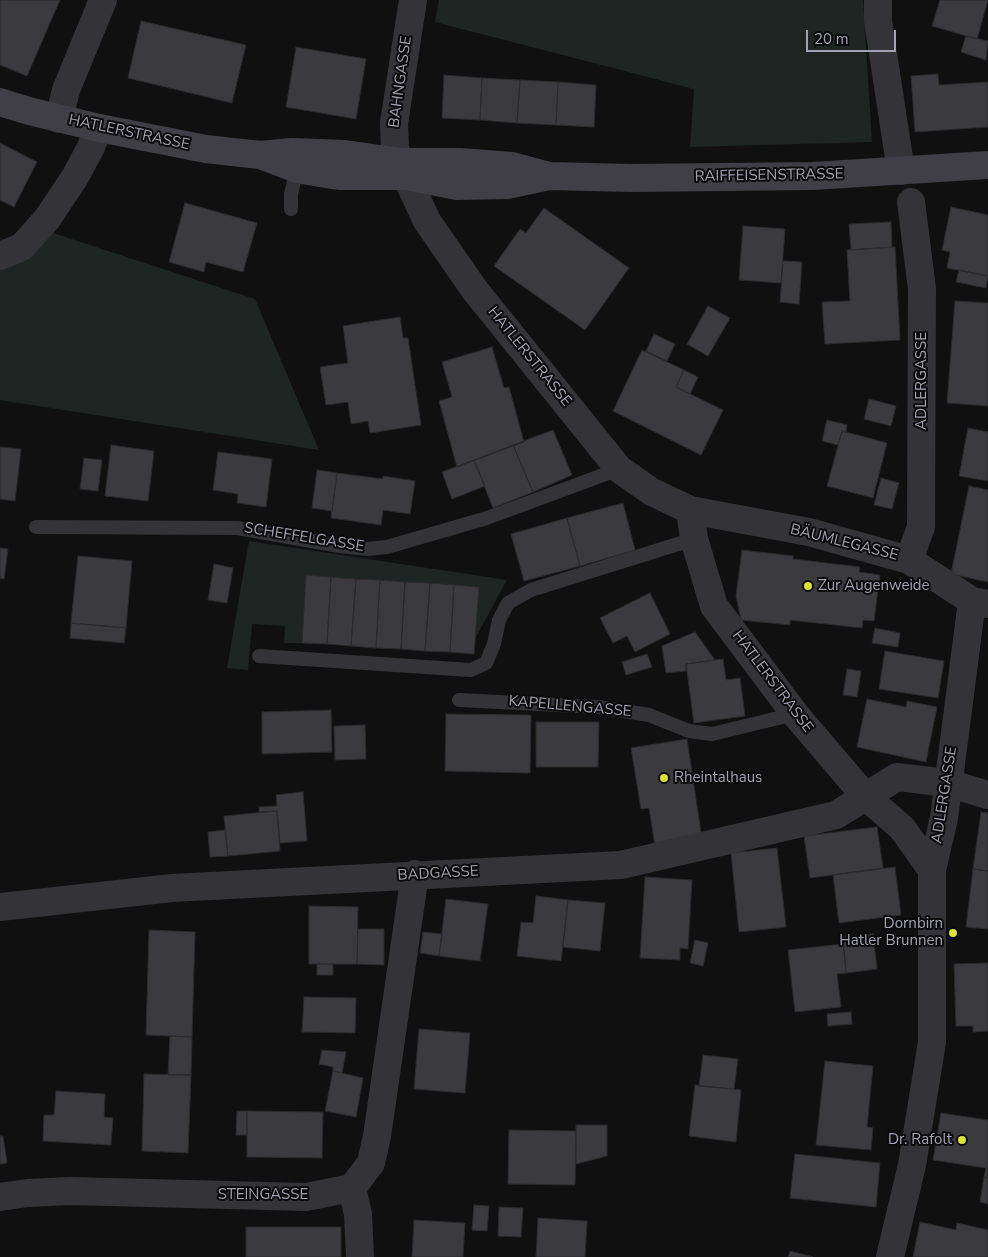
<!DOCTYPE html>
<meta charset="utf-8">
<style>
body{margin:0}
#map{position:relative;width:988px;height:1257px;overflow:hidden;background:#101011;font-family:"Nunito Sans",sans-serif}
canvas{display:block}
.scale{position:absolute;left:806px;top:30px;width:90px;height:22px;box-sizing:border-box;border:2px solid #a3a2b1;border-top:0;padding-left:6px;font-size:15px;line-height:18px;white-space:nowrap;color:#a3a2b1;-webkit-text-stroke:4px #0b0b0c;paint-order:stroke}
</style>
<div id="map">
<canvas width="988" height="1257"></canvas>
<div class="scale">20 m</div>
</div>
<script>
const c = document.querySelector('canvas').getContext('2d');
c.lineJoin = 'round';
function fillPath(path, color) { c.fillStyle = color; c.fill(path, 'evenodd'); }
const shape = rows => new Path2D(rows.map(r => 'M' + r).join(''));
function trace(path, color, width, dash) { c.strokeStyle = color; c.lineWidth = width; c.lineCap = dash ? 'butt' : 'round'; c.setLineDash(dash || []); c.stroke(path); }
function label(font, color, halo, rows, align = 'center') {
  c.font = font + ' "Nunito Sans",sans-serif'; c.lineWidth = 4; c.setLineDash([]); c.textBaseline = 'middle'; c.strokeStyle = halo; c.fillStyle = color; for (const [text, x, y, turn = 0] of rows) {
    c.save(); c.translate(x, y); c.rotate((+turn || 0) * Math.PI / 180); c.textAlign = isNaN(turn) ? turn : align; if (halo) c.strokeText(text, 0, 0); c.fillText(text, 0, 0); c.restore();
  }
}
fillPath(shape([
 [439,0,863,0,872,142,690,147,694,89,435,22],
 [53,233,255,299,319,450,0,400,0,267],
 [249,541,507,580,475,639,479,587,307,575,302,643,284,643,285,626,252,624,248,670,227,668]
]), '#1e2522');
const building = shape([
 [0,0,60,0,27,76,0,65,0,0],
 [940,0,988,0,977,39,932,26,940,0],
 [141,21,246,45,232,103,128,78,141,21],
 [966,36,988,41,986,60,961,52,966,36],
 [296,47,366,59,356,119,286,107,296,47],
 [938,74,939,85,988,82,988,127,915,132,911,76,938,74],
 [444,75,482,78,480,120,442,118,444,75],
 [482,78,520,80,517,123,480,120,482,78],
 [520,80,558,82,556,125,517,123,520,80],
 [558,82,596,85,594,127,556,125,558,82],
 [0,143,37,162,14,207,0,200,0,143],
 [185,203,257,223,243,272,206,262,204,272,169,262,185,203],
 [951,207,988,215,988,276,947,268,950,252,942,250,951,207],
 [544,208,629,268,585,330,494,266,520,229,526,233,544,208],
 [891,222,892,247,851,250,849,224,891,222],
 [743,226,785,229,781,283,739,280,743,226],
 [895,247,900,340,825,344,822,302,850,301,847,250,895,247],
 [783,261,802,262,799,304,780,302,783,261],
 [959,270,988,276,986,288,956,282,959,270],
 [955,301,988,303,988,406,947,403,955,301],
 [708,306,730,318,708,356,687,344,708,306],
 [400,317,403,338,408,338,421,425,370,433,368,421,351,424,348,402,326,405,320,367,348,363,343,326,400,317],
 [654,334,675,344,667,361,646,351,654,334],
 [492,347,504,388,509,387,524,442,457,467,439,401,452,397,442,362,492,347],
 [642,350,684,370,676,387,723,410,701,455,613,411,642,350],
 [684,370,698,377,690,394,676,387,684,370],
 [869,399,896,406,891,426,864,419,869,399],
 [827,420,847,425,846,432,842,431,838,445,822,441,827,420],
 [968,428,988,432,988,481,959,476,968,428],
 [553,430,572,475,533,492,513,445,553,430],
 [842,431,887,443,873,498,827,486,842,431],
 [111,445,154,451,148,501,105,496,111,445],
 [513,445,533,492,493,508,474,460,513,445],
 [0,447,21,449,15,501,0,499,0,447],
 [218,452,272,459,266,507,237,503,238,494,213,490,218,452],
 [84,458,102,460,98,491,80,489,84,458],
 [474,460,485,486,452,499,442,472,474,460],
 [317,470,337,473,332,511,312,508,317,470],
 [337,473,383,479,383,476,415,481,410,514,383,510,381,525,331,518,337,473],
 [881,478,899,483,892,509,874,505,881,478],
 [969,486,988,490,988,582,951,574,969,486],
 [623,503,635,550,580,566,567,518,623,503],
 [567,518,580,566,524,581,511,534,567,518],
 [0,548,8,549,4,579,0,578,0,548],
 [742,550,793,556,793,559,860,567,859,572,880,575,874,621,863,620,862,628,790,620,790,625,741,620,736,596,742,550],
 [78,556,132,561,126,628,71,623,78,556],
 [214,564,233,568,227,603,208,600,214,564],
 [306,575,331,577,327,644,302,643,306,575],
 [331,577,356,579,351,646,327,644,331,577],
 [356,579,380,580,376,648,351,646,356,579],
 [380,580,405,582,401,649,376,648,380,580],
 [405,582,430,583,425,651,401,649,405,582],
 [430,583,454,585,450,652,425,651,430,583],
 [454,585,479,587,474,654,450,652,454,585],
 [650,593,670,634,635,652,627,636,613,643,600,618,650,593],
 [71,623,126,628,124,643,70,638,71,623],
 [875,628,900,633,898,647,872,643,875,628],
 [695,632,715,660,686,664,686,671,666,673,662,646,695,632],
 [885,651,944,661,938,698,879,689,885,651],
 [647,654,652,667,626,675,622,662,647,654],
 [723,659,726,680,740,678,745,716,694,723,686,664,723,659],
 [847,669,861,671,857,697,843,695,847,669],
 [867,699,906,707,907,701,937,707,926,762,857,747,867,699],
 [331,710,332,752,262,754,262,712,331,710],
 [446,714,531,715,530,773,445,771,446,714],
 [536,722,599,722,598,767,536,767,536,722],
 [365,725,366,759,335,760,334,726,365,725],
 [687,739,702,839,655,846,649,808,641,809,631,748,687,739],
 [303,792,307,841,280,843,277,811,259,812,259,807,277,806,276,795,303,792],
 [277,811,280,851,228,856,224,816,277,811],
 [981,812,988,813,988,871,973,869,981,812],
 [877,827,883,868,810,878,804,836,877,827],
 [225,830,228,856,210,857,208,832,225,830],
 [777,848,786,927,739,932,731,853,777,848],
 [895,867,901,915,839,923,833,875,895,867],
 [973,869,988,871,988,929,966,927,973,869],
 [645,877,692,880,688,949,680,948,680,960,640,958,645,877],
 [536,896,568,900,561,961,517,956,521,922,533,923,536,896],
 [446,899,488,904,480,961,439,956,446,899],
 [568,900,605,903,600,951,563,947,568,900],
 [309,906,358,907,357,964,309,964,309,906],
 [358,929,384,929,384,965,357,964,358,929],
 [149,930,195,932,192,1037,146,1035,149,930],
 [423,932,442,934,439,956,420,953,423,932],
 [873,934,877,969,846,973,843,937,873,934],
 [695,940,708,943,703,966,690,963,695,940],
 [843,944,846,973,837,974,841,1007,795,1012,788,950,843,944],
 [988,963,988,1031,973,1032,973,1026,956,1026,954,964,988,963],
 [317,964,333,964,333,975,317,975,317,964],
 [304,997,356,998,355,1033,302,1032,304,997],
 [851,1012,852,1024,828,1026,827,1014,851,1012],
 [419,1029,470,1033,465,1093,414,1089,419,1029],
 [170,1036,192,1037,191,1075,168,1075,170,1036],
 [322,1050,346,1052,342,1073,333,1071,333,1067,319,1064,322,1050],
 [703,1055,738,1059,734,1089,699,1086,703,1055],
 [825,1061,873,1066,867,1127,873,1128,871,1150,816,1145,825,1061],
 [333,1071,363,1078,356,1117,325,1111,333,1071],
 [144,1074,191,1075,188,1153,142,1151,144,1074],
 [695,1085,741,1090,736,1142,689,1136,695,1085],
 [56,1091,105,1094,104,1117,113,1118,111,1145,43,1141,44,1115,54,1115,56,1091],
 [237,1111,247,1111,247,1135,236,1135,237,1111],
 [247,1111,323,1112,322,1158,247,1157,247,1111],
 [941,1113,988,1120,988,1178,984,1177,986,1168,933,1160,941,1113],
 [576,1125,607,1125,607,1156,576,1164,576,1125],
 [509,1130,576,1131,575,1185,508,1184,509,1130],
 [0,1136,3,1136,7,1163,0,1164,0,1136],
 [795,1154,880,1163,876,1207,790,1198,795,1154],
 [984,1177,988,1178,988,1204,980,1202,984,1177],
 [474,1205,489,1206,487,1231,472,1230,474,1205],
 [499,1207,523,1208,521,1237,498,1236,499,1207],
 [538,1218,587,1221,585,1257,536,1257,538,1218],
 [414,1220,465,1223,463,1257,412,1257,414,1220],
 [920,1222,956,1230,957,1223,988,1230,988,1257,913,1257,920,1222],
 [246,1227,341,1227,341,1257,246,1257,246,1227],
 [790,1251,813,1257,788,1257,790,1251]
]);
fillPath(building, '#3b3a3e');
trace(building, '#2b2a2d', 1);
trace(shape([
 [291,209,291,194,297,169],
 [36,527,237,528,340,546,367,549,387,547,487,518,619,469],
 [259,656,471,670,486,663,494,644,499,620,508,603,531,590,694,539],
 [459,700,599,707,649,715,689,731,712,734,795,714]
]), '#343338', 14);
trace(shape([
 [413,0,394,123,395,149,406,176,427,221,474,289,619,469,652,492,690,510,809,532,909,560,972,601,988,604],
 [878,0,878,21,901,171],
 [59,119,66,90,103,0],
 [0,256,22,247,47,219,75,177,90,149,99,128],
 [690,510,694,539,714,606,795,714,865,796,902,828,932,870],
 [909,560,921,527,922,289,911,202],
 [0,907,172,888,621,865,836,815,897,777,948,783,988,795],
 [352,1188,358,1214,360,1257],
 [0,1197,28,1193,70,1191,306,1197,352,1188,371,1163,377,1136,415,874],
 [890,1257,912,1165,932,1042,932,870,944,818,972,601]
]), '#343338', 28);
trace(shape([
 [0,102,29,111,99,128,206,149,260,155,297,169,326,174,341,176,406,176,457,186,507,185,545,177],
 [260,155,292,152,345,154,401,162,460,162,512,166,549,176,631,178,813,176,988,165]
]), '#403f45', 28);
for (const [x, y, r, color] of [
 [808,586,5,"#dce434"],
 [664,778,5,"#dce434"],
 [953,933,5,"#dce434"],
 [962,1140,5,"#dce434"]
]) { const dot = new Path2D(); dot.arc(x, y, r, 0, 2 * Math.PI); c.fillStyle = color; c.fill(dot); trace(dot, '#0b0b0c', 2); }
label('15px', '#a3a2b1', '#0b0b0c', [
 ["BAHNGASSE",401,82,-82],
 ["HATLERSTRASSE",129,133,12],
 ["RAIFFEISENSTRASSE",769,176,-1],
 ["HATLERSTRASSE",529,357,51],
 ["ADLERGASSE",922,381,-90],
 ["SCHEFFELGASSE",304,538,9],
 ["BÄUMLEGASSE",844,543,14],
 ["HATLERSTRASSE",772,682,53],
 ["KAPELLENGASSE",570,707,5],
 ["ADLERGASSE",945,795,-81],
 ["BADGASSE",438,874,-3],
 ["STEINGASSE",263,1195]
]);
label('15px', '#a3a2b1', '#0b0b0c', [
 ["Zur Augenweide",818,586],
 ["Rheintalhaus",674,778],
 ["Dornbirn",943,924,"right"],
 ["Hatler Brunnen",943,941,"right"],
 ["Dr. Rafolt",952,1140,"right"]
], 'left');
</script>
